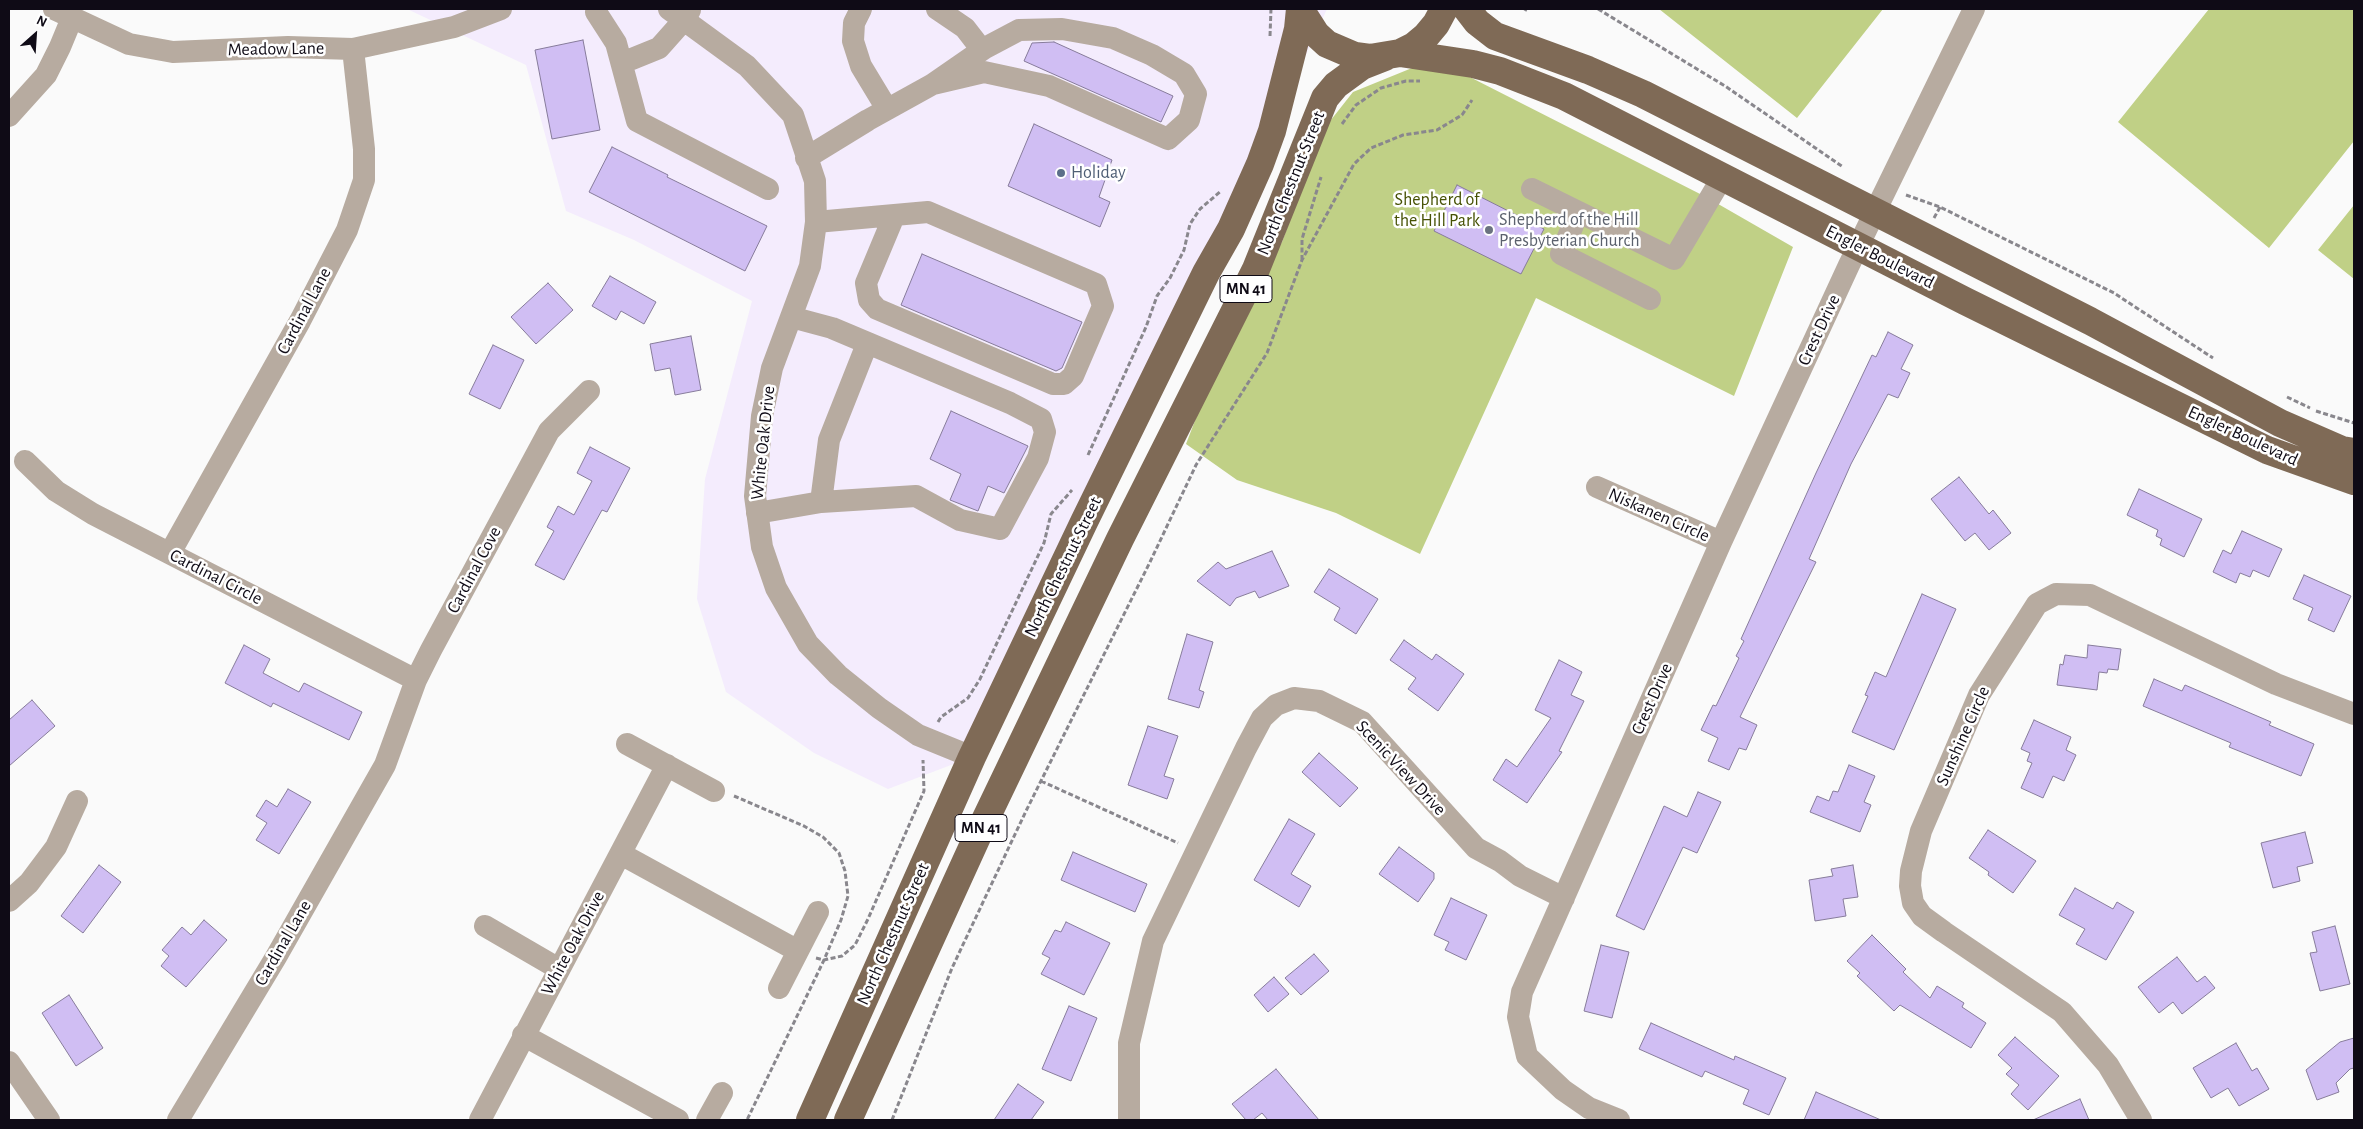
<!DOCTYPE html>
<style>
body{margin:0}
#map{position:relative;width:2363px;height:1129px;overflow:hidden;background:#fafafa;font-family:"Alegreya Sans",sans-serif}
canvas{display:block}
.frame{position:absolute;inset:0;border:10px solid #0f0b16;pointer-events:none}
.north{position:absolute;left:10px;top:10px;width:50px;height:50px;-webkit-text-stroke:4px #fff;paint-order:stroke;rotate:26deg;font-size:14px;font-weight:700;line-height:20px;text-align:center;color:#0f0b16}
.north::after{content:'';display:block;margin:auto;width:18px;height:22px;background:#0f0b16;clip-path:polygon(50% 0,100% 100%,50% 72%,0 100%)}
</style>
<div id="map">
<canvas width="2363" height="1129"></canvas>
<div class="frame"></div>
<div class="north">N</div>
</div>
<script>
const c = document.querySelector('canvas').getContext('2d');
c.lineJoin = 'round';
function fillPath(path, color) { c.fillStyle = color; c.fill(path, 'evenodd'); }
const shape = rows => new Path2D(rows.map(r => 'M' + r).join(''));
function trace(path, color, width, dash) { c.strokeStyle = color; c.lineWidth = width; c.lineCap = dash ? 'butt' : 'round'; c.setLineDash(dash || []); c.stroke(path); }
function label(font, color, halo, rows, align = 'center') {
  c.font = font + ' "Alegreya Sans",sans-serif'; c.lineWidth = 5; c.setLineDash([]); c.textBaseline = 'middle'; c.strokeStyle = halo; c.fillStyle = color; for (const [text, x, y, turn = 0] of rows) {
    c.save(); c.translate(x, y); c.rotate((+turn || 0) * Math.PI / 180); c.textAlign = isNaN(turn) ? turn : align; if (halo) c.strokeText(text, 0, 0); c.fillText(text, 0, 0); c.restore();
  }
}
fillPath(shape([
 [407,9,1327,9,1206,273,972,757,888,789,814,753,726,692,697,599,705,479,752,301,634,240,566,211,526,65]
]), '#f4ecfd');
fillPath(shape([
 [1659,9,1883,9,1797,118],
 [2209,9,2354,9,2354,141,2269,248,2118,122],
 [1412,68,1456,70,1706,197,1793,247,1734,396,1536,298,1420,554,1336,513,1237,480,1186,444,1220,356,1282,242,1323,130,1353,92],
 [2354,205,2354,279,2318,250]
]), '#c0d086');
const building = shape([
 [583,40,600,130,552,139,535,50,583,40],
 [1054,42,1173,96,1161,122,1024,61,1032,43,1054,42],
 [1034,124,1112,160,1099,197,1110,202,1100,227,1008,186,1034,124],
 [612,147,668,175,667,177,767,226,745,271,589,192,612,147],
 [1457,185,1544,229,1521,274,1434,231,1457,185],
 [922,254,1082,322,1062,368,1056,371,901,305,922,254],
 [610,276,656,302,644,324,621,311,616,320,592,306,610,276],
 [548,283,573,310,536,344,511,317,548,283],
 [1888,332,1913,345,1901,369,1910,373,1898,398,1888,394,1851,464,1809,559,1816,562,1740,717,1757,725,1746,750,1739,748,1729,770,1708,761,1718,738,1701,730,1713,705,1716,706,1739,658,1736,656,1744,641,1741,639,1816,473,1872,355,1876,357,1888,332],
 [691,336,701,390,675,395,670,368,655,371,650,344,691,336],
 [493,345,524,360,500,409,469,394,493,345],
 [951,411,1028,446,1004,493,988,486,978,511,950,500,961,474,930,459,951,411],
 [590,447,630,468,607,512,602,510,564,580,535,565,554,531,547,527,558,506,574,515,592,481,577,473,590,447],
 [1959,477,1989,514,1993,510,2011,533,1989,550,1975,533,1965,541,1931,499,1959,477],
 [2139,489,2202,519,2184,557,2160,545,2162,539,2156,536,2158,530,2127,515,2139,489],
 [2242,531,2282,549,2269,577,2253,570,2250,577,2240,573,2236,583,2213,572,2223,550,2231,554,2242,531],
 [1272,551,1289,586,1259,598,1255,591,1236,598,1230,606,1197,581,1218,562,1226,569,1272,551],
 [1329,569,1378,599,1356,634,1334,620,1340,608,1314,592,1329,569],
 [2304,575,2351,596,2334,632,2308,620,2313,608,2293,599,2304,575],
 [1922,594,1956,609,1894,750,1852,732,1868,696,1865,695,1875,672,1886,677,1922,594],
 [1187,634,1213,642,1199,690,1204,692,1199,708,1168,699,1187,634],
 [1404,640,1432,660,1436,654,1464,674,1438,711,1408,689,1416,678,1390,660,1404,640],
 [244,645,270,659,263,673,299,692,304,683,362,712,349,740,273,703,271,707,225,683,244,645],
 [2088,645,2121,649,2118,670,2108,669,2107,673,2099,672,2097,690,2057,685,2060,664,2063,665,2065,655,2087,658,2088,645],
 [1559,660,1582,672,1571,695,1584,701,1559,751,1562,752,1527,803,1493,780,1506,759,1517,767,1551,718,1535,710,1559,660],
 [2154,679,2182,691,2185,685,2271,722,2269,725,2314,744,2301,776,2229,747,2231,743,2143,706,2154,679],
 [32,700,55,726,9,766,9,720,32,700],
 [2034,720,2071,737,2066,750,2076,755,2064,781,2053,776,2043,798,2021,788,2032,763,2027,761,2030,753,2021,749,2034,720],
 [1148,726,1178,736,1164,776,1174,779,1167,799,1128,785,1148,726],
 [1319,753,1358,788,1340,807,1302,772,1319,753],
 [1849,765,1875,776,1864,802,1871,805,1860,832,1810,812,1817,796,1829,801,1833,791,1838,792,1849,765],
 [288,789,311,802,279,854,256,840,267,823,256,816,266,800,277,807,288,789],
 [1698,792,1721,802,1697,853,1683,847,1644,930,1616,916,1664,806,1687,817,1698,792],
 [1289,819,1315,834,1291,874,1311,886,1299,907,1254,880,1289,819],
 [1988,830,2036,861,2013,893,1988,875,1989,872,1969,858,1988,830],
 [2305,832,2313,863,2297,867,2300,881,2273,888,2261,843,2305,832],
 [1399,847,1434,873,1434,879,1418,902,1379,874,1399,847],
 [1073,852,1147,884,1135,912,1061,880,1073,852],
 [99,865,121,882,83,933,61,916,99,865],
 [1853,865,1858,897,1843,899,1846,916,1815,921,1809,880,1833,876,1831,869,1853,865],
 [2075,888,2113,909,2117,902,2134,912,2106,960,2076,944,2085,929,2059,915,2075,888],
 [1451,898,1487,915,1466,960,1445,950,1449,942,1434,935,1451,898],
 [204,920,227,940,186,987,161,966,169,956,162,950,182,927,191,935,204,920],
 [1066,922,1110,943,1084,995,1041,974,1050,958,1042,954,1055,930,1061,932,1066,922],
 [2335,926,2350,984,2320,991,2310,953,2317,952,2312,932,2335,926],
 [1872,935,1906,969,1903,972,1930,998,1937,986,1964,1003,1962,1007,1986,1023,1971,1048,1900,1005,1894,1011,1857,976,1860,973,1847,961,1872,935],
 [1601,945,1629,952,1612,1018,1584,1011,1601,945],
 [1314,954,1329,971,1301,995,1285,978,1314,954],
 [2177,957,2197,982,2205,976,2215,988,2182,1014,2173,1002,2159,1013,2138,987,2177,957],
 [1274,977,1289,994,1268,1012,1254,995,1274,977],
 [69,995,103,1048,76,1066,42,1013,69,995],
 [1069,1006,1097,1018,1071,1081,1042,1069,1069,1006],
 [1651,1023,1734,1060,1735,1056,1786,1078,1769,1115,1743,1104,1749,1090,1705,1071,1702,1077,1639,1049,1651,1023],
 [2015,1037,2059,1076,2028,1110,2011,1094,2019,1085,2006,1074,2012,1068,1998,1055,2015,1037],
 [2354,1038,2354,1068,2350,1069,2336,1083,2339,1092,2317,1100,2306,1070,2340,1042,2354,1038],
 [2236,1043,2252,1071,2257,1068,2269,1089,2239,1106,2228,1088,2211,1098,2193,1068,2236,1043],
 [1276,1069,1319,1120,1268,1120,1262,1113,1253,1120,1246,1120,1232,1104,1276,1069],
 [1018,1084,1044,1102,1031,1120,994,1120,1018,1084],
 [1816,1092,1881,1120,1804,1120,1816,1092],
 [2080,1099,2089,1120,2033,1120,2080,1099]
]);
fillPath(building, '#d0bef3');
trace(building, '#877c9b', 1);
trace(shape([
 [1598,9,1725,86,1843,167],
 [1525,11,1526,9],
 [1270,36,1271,9],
 [1342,124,1356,105,1381,88,1406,81,1420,81],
 [1906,195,1940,207,2114,293,2213,358],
 [1934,218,1940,207],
 [1302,260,1302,239,1321,177],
 [2287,397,2310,408],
 [2316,411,2354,423],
 [1088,455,1146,327,1157,296,1170,278,1184,250,1190,224,1200,209,1221,191],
 [938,722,941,717,968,698,980,679,1044,543,1051,514,1072,490],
 [1041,781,1178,843],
 [734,796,804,826,823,837,839,853,845,871,848,896,841,920,824,960,747,1120],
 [816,958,824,960,842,956,855,945,868,919,924,791,923,760],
 [892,1120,952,968,1026,811,1150,562,1196,465,1267,353,1302,260,1354,164,1371,148,1403,135,1437,130,1462,115,1472,100]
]), '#89878d', 3, [5, 2.5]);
trace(shape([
 [54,9,129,44,173,52,288,47,353,49,454,27,501,9],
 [669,9,747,66,793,115,815,181,816,222,810,266,772,368,762,416,755,496,762,547,776,588,808,644,838,675,879,708,918,735,972,757],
 [861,9,854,23,853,41,861,66,887,109],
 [937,9,965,28,982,50],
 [596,12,616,43,637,121,768,189],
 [622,63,659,48,683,21,690,10],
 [9,116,46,75,60,47,72,18],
 [806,158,868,120,933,84,985,48,1019,30,1062,29,1113,38,1152,55,1184,74,1196,94,1189,120,1168,139,1049,86,984,72,933,84],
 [1532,189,1674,259,1723,176],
 [1578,213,1561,254,1650,299],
 [816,222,928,212,1096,284,1103,306,1073,376,1064,384,1053,384,877,309,869,300,866,283,894,216],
 [25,461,56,491,93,514,416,680],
 [1597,487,1721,542],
 [821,502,829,440,867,344],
 [757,513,821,502,916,496,960,520,1000,529,1038,458,1045,432,1041,419,1010,403,832,328,791,317],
 [170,553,300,321,347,230,364,180,364,149,353,49],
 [627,744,714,791],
 [621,854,798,951],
 [9,901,29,883,56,847,77,801],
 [485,926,559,969],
 [779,988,818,912],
 [523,1035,678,1120],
 [9,1062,49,1120],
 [178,1120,276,957,385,765,416,680,431,650,549,431,589,391],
 [480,1120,667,765],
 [707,1120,722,1093],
 [1129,1120,1129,1043,1153,941,1246,748,1262,718,1276,705,1294,698,1319,701,1362,722,1476,848,1500,861,1520,876,1564,898],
 [1619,1120,1589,1108,1563,1090,1527,1056,1518,1017,1522,992,1721,542,1849,265,1974,9],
 [2141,1120,2108,1065,2062,1012,1944,932,1922,916,1913,903,1910,886,1911,871,1921,831,1979,695,2037,604,2056,594,2090,595,2276,684,2354,714]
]), '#b7aba0', 22);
trace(shape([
 [1300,9,1316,34,1327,44,1355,56,1370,58,1400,53,1414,46,1426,36,1436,24,1444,9],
 [1467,9,1477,22,1495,36,1588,70,1643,94,2090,321,2280,423,2342,450,2354,452],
 [1400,53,1473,64,1500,71,1564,96,1965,301,2267,450,2354,481],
 [810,1120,972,757,1084,522,1206,273,1231,229,1260,164,1272,131,1298,29,1300,9],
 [848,1120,977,837,1120,539,1256,269,1325,98,1336,85,1362,66,1385,57]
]), '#7f6a56', 28);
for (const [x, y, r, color] of [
 [1061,173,5,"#5c6f8a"],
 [1489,230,5,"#6b7280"]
]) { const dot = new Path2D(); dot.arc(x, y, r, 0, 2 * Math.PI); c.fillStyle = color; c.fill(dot); trace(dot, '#fff', 2); }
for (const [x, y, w] of [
 [1246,289,52],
 [981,828,52]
]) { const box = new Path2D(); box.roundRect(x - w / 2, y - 13.5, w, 27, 4); c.fillStyle = '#fff'; c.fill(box); trace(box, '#0f0b16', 1); }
label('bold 16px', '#0f0b16', null, [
 ["MN 41",1246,289],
 ["MN 41",981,828]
]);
label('18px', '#0f0b16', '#fff', [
 ["Meadow Lane",276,49,-1],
 ["North Chestnut Street",1291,183,-68],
 ["Engler Boulevard",1880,257,27],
 ["Cardinal Lane",304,311,-62],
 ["Crest Drive",1819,330,-65],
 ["Engler Boulevard",2243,436,25],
 ["White Oak Drive",763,443,-84],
 ["Niskanen Circle",1659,515,24],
 ["North Chestnut Street",1063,567,-64],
 ["Cardinal Cove",474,570,-62],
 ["Cardinal Circle",216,577,27],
 ["Crest Drive",1652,699,-66],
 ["Sunshine Circle",1963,736,-66],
 ["Scenic View Drive",1401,768,47],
 ["North Chestnut Street",893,934,-66],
 ["Cardinal Lane",283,943,-60],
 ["White Oak Drive",573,943,-62]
]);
label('18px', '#4e5e75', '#fff', [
 ["Holiday",1071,173]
], 'left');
label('18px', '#465104', '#fff', [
 ["Shepherd of",1437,200],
 ["the Hill Park",1437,221]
]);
label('18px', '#5b616d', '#fff', [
 ["Shepherd of the Hill",1499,220],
 ["Presbyterian Church",1499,241]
], 'left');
</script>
